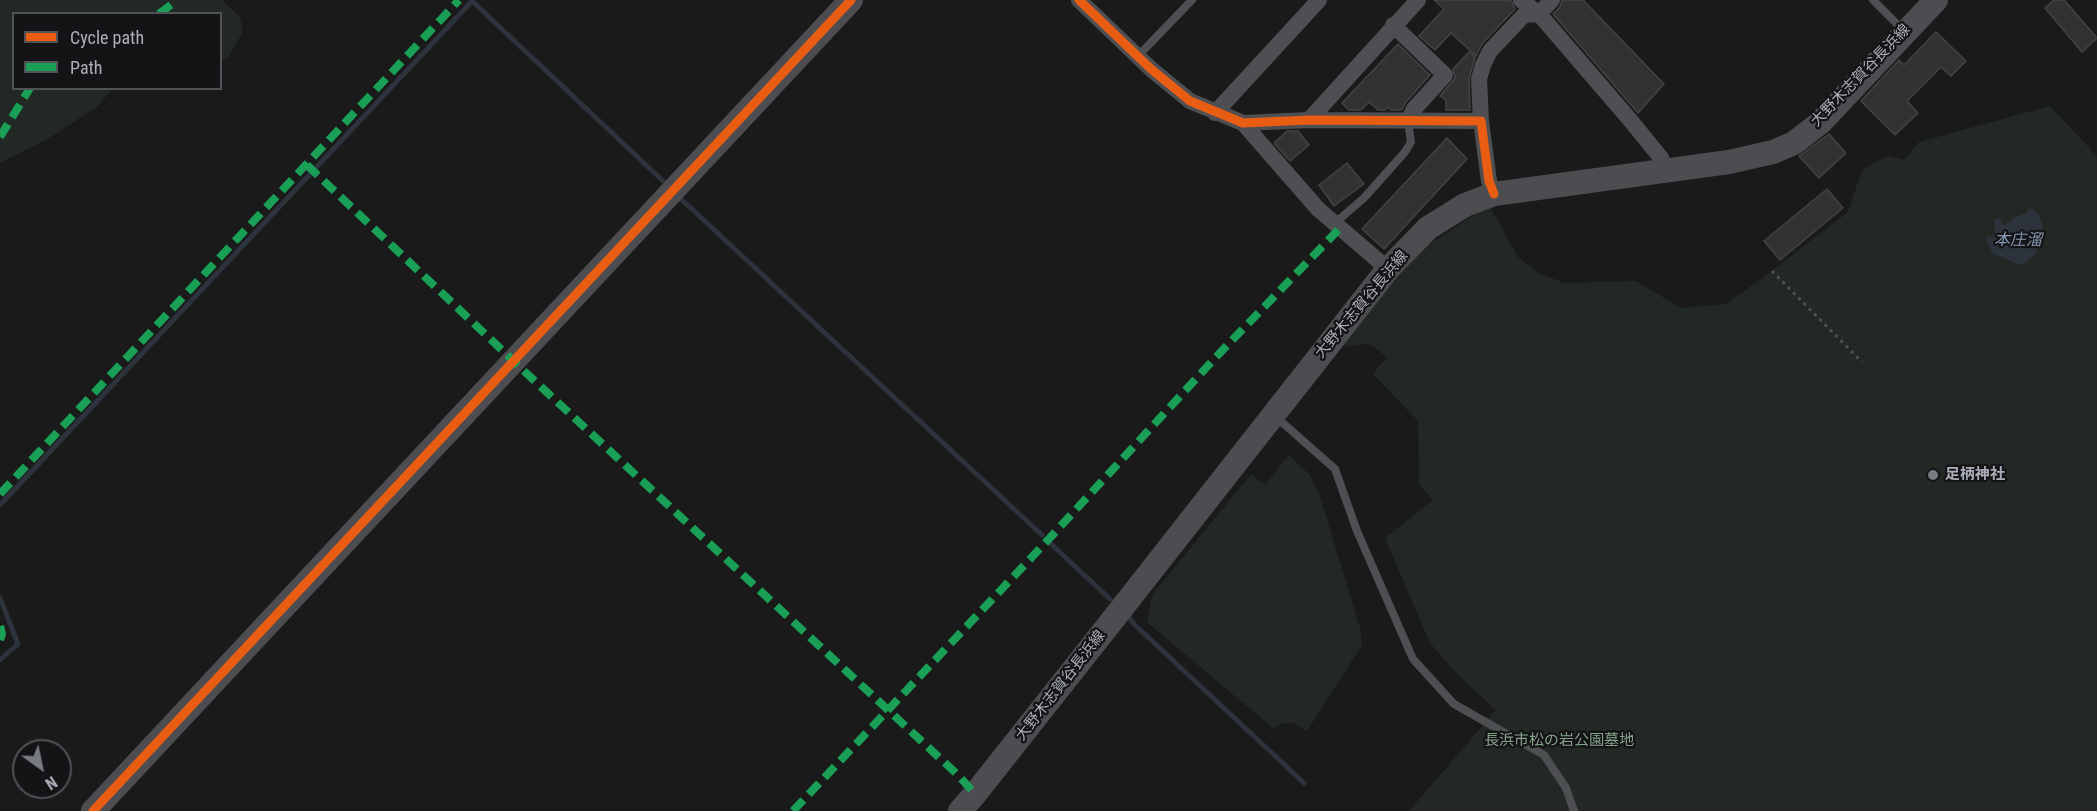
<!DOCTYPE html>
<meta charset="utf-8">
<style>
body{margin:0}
#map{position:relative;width:2097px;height:811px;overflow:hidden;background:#1a1a1a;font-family:"Roboto Condensed",sans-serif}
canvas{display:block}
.legend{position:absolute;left:12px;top:12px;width:210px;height:78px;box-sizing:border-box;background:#141416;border:2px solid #515258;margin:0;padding:8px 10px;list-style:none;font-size:18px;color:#acafba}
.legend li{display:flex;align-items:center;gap:12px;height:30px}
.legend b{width:30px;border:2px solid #515258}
.north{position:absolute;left:12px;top:739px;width:60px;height:60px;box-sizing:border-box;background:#141416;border:2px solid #515258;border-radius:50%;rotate:147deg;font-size:16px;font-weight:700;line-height:24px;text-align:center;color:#acafba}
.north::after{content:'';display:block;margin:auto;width:21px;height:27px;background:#797b82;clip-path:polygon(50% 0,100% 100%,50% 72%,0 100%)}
</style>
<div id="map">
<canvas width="2097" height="811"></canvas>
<ul class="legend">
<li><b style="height:8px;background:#e95d12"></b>Cycle path</li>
<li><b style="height:8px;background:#1a9f57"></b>Path</li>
</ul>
<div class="north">N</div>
</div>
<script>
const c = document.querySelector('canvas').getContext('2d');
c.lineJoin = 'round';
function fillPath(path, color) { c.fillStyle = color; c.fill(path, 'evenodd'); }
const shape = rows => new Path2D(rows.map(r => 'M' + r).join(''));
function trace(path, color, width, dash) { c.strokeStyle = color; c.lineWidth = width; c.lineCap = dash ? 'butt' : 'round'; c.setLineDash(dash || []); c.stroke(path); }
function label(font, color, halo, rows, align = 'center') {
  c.font = font + ' "Roboto Condensed","Noto Sans JP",sans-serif'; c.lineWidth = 4.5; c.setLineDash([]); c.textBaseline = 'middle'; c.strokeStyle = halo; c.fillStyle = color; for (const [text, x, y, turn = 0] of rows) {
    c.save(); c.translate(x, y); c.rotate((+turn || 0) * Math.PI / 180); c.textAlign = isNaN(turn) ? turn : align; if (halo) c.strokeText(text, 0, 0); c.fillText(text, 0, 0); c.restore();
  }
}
fillPath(shape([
 [0,0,222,0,240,17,243,31,230,55,221,62,220,14,14,14,14,88,112,89,98,106,46,140,0,163],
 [2050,106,2097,156,2097,811,1409,811,1496,710,1458,675,1430,643,1385,538,1433,500,1419,484,1418,421,1373,374,1387,357,1368,343,1346,347,1343,343,1371,304,1427,246,1489,205,1518,257,1540,274,1565,283,1636,281,1681,308,1726,304,1772,271,1848,212,1862,170,1887,156,1904,160,1919,142],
 [1289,455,1310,475,1319,493,1360,628,1362,645,1307,731,1292,722,1280,724,1274,729,1147,622,1152,595,1251,474,1265,485]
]), '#222924');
fillPath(shape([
 [2028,208,2034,210,2038,214,2043,226,2036,253,2027,262,2021,265,1993,254,1987,242,1988,236,1992,238,1995,235,1994,219,2001,219,2001,223,2004,226,2013,218,2027,213]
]), '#2d333c');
trace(shape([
 [472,1,663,181],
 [681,199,1042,535],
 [0,505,473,0],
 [1050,543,1110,599],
 [0,598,18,644,0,660],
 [1126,614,1135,625,1304,783]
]), '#2d333c', 5);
const building = shape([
 [1434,0,1511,0,1515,9,1482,44,1476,56,1451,33,1435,50,1419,36,1444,9,1434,0],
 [1562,0,1583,0,1664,84,1638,113,1553,14,1560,7,1562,0],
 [2054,0,2064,0,2097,38,2082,52,2045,8,2054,0],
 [1936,32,1966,61,1951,76,1941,67,1907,101,1918,113,1895,135,1861,101,1899,60,1904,65,1936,32],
 [1398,44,1430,75,1406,102,1402,110,1391,110,1388,107,1385,110,1378,110,1369,102,1361,110,1349,110,1342,103,1398,44],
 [1469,52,1475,57,1469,79,1470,110,1446,110,1446,100,1440,96,1455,78,1453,69,1469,52],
 [1287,131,1298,131,1309,145,1290,161,1274,143,1287,131],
 [1829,134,1846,153,1819,178,1799,156,1829,134],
 [1447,138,1467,159,1384,249,1362,229,1447,138],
 [1347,163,1364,184,1334,206,1319,185,1347,163],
 [1827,189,1843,208,1780,260,1764,241,1827,189]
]);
fillPath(building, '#323232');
trace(building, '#434346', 1.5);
trace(shape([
 [1772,271,1862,362]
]), '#505154', 3, [3, 4.5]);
trace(shape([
 [1873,0,1904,31],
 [1138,56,1192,0],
 [1335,223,1364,198,1405,152,1411,142,1408,121],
 [1276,417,1335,469,1357,531,1413,659,1454,704,1544,755,1566,788,1574,811]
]), '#4e4f53', 8);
trace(shape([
 [1079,0,1151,69,1190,101,1243,123,1309,120,1481,121,1489,181,1494,194],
 [1521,0,1539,14,1631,121,1661,158,1666,170],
 [1393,25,1445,75,1414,109,1408,121],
 [1215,113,1319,0],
 [1309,120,1418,0],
 [1481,121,1479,79,1483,65,1490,51,1524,15,1539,14,1552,0],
 [1243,123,1318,209,1388,269]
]), '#4e4f53', 16);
trace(shape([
 [93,811,851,0],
 [960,811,975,794,1111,622,1388,269,1428,228,1465,205,1494,194,1729,162,1773,152,1794,143,1821,122,1936,0]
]), '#4d4d51', 24);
trace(shape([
 [159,14,177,0],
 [0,137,30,88],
 [307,165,523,370,959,776,975,794],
 [0,494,459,0],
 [0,626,2,634,0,640],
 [793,811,1047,541,1216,357,1341,227]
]), '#1a9f57', 8, [15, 8]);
trace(shape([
 [1079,0,1151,69,1190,101,1243,123,1309,120,1481,121,1489,181,1494,194],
 [93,811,851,0]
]), '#e95d12', 9);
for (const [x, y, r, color] of [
 [1933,475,6,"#797b82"]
]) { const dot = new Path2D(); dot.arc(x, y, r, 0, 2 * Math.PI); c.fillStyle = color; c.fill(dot); trace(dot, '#141416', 2); }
label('15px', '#acafba', '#141416', [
 ["大野木志賀谷長浜線",1861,76,-46],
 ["大野木志賀谷長浜線",1362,305,-50],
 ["大野木志賀谷長浜線",1061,686,-52]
]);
label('bold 15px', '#acafba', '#141416', [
 ["足柄神社",1945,475]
], 'left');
label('15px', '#84a48a', '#141416', [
 ["長浜市松の岩公園墓地",1559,741]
]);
label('italic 16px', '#8598b3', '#141416', [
 ["本庄溜",2018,241]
]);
</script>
